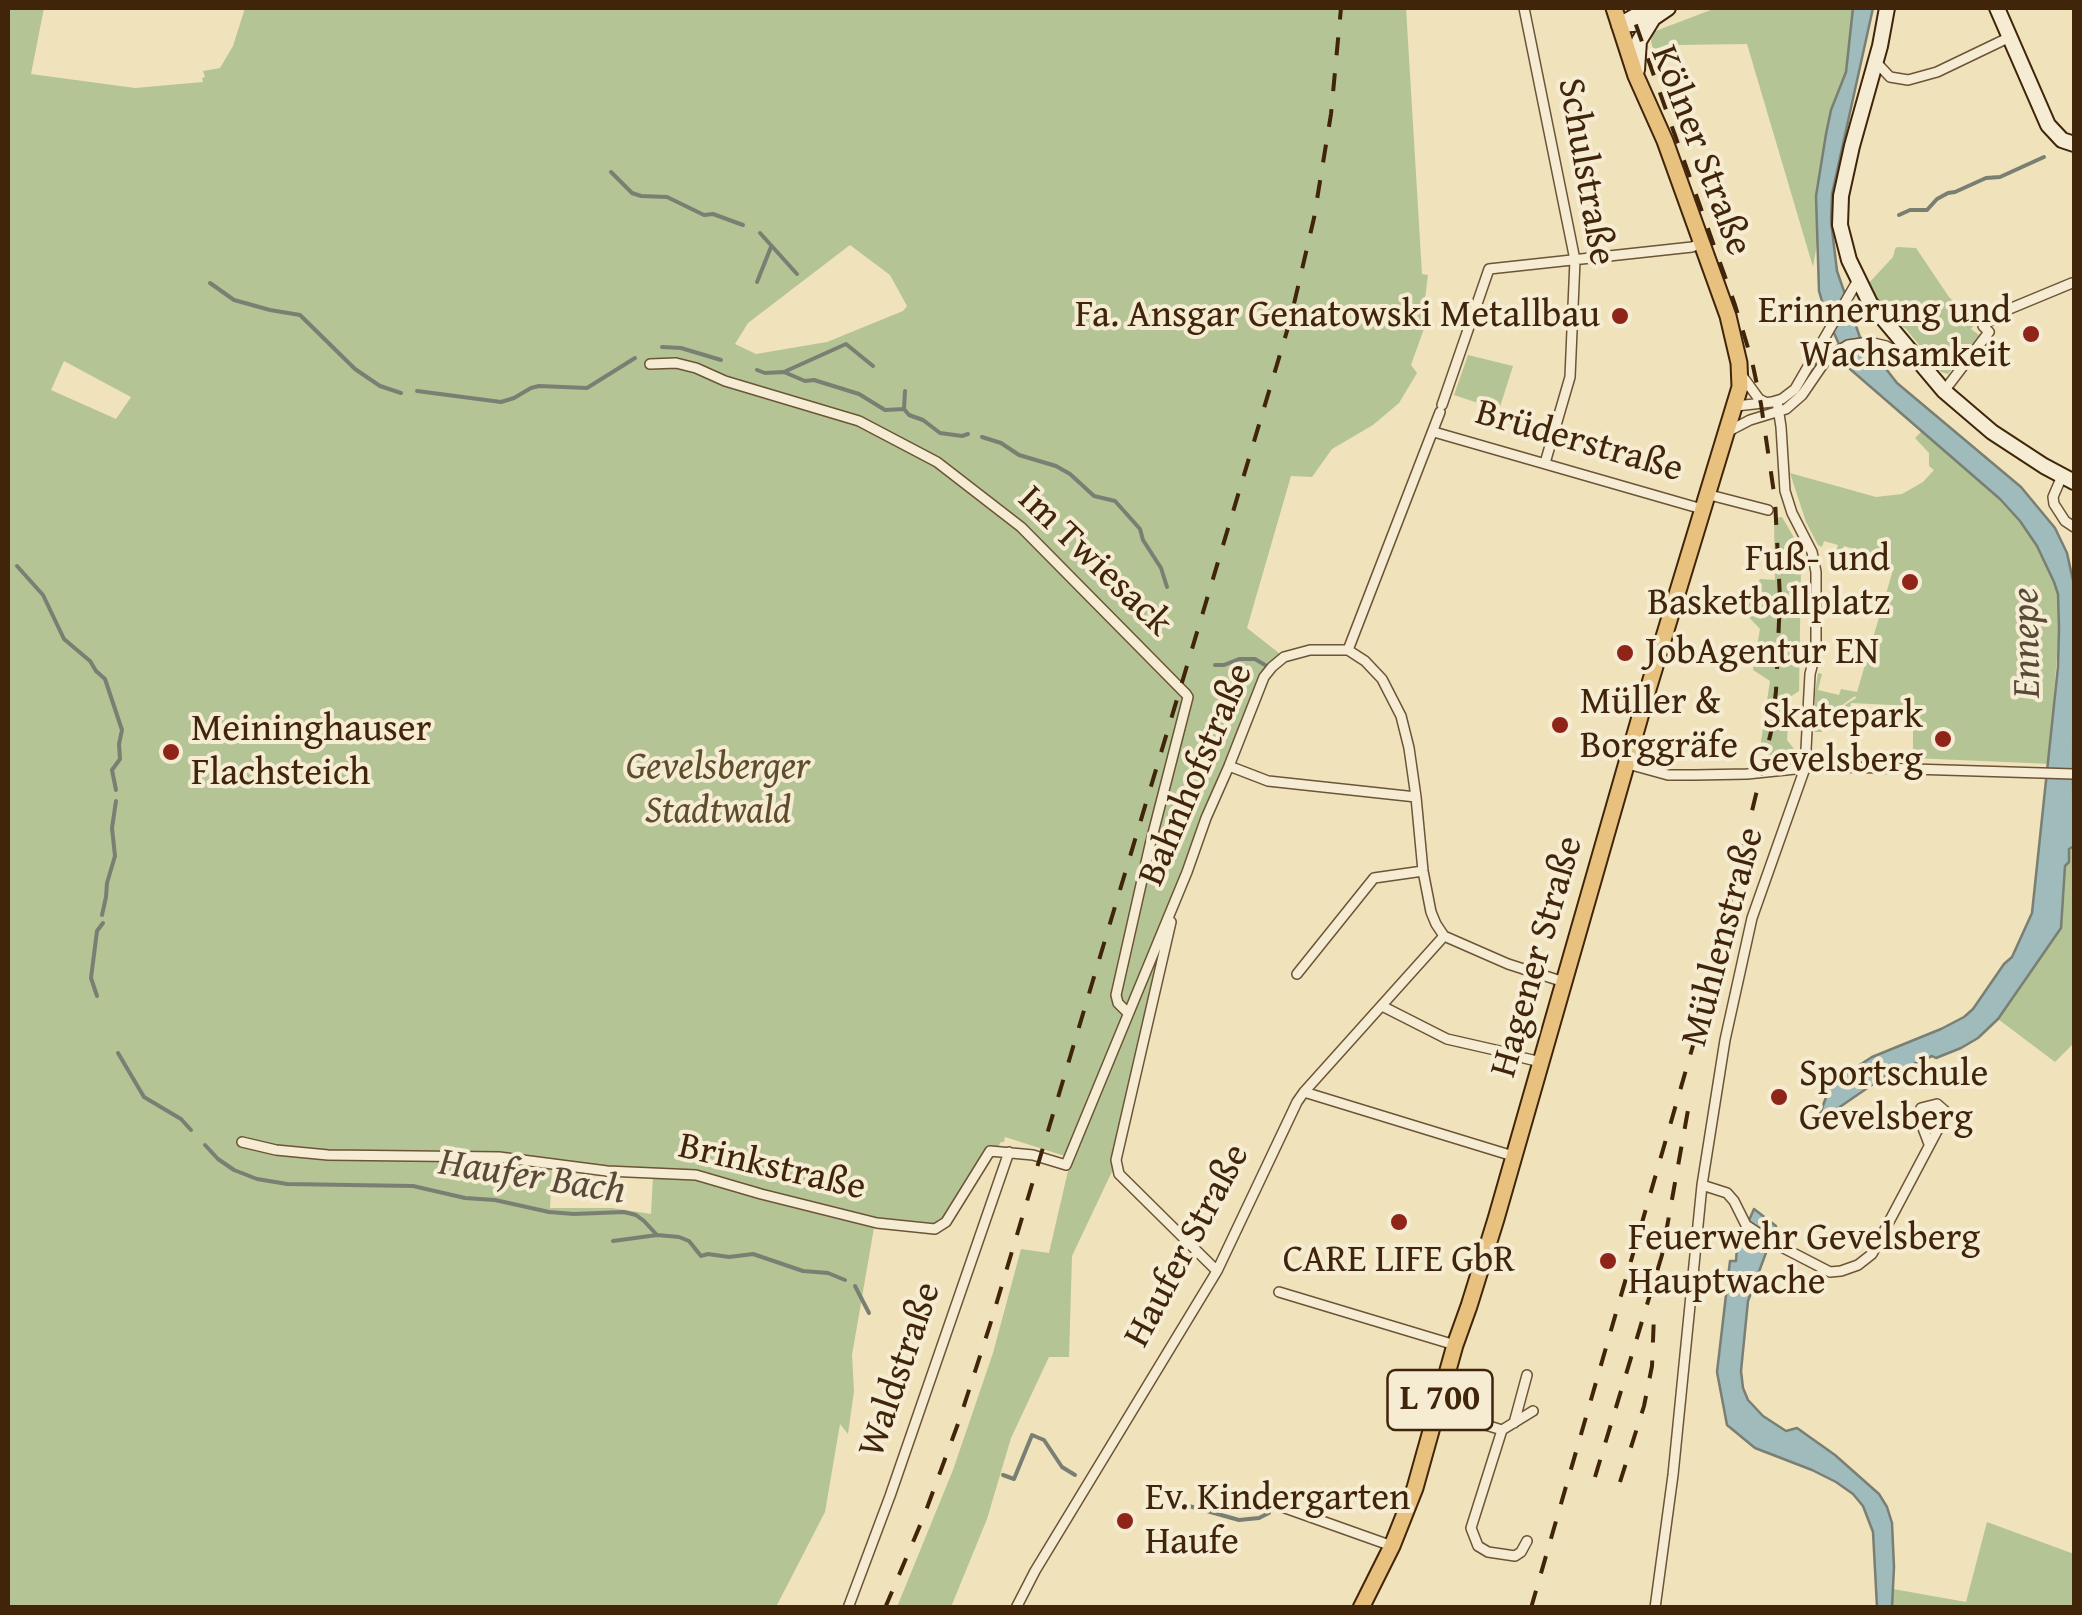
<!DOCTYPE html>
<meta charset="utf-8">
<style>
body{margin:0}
#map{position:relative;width:2082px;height:1615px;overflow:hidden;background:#f0e2bb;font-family:"Gentium Book Plus",serif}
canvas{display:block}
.frame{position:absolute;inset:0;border:10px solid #40250a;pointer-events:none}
</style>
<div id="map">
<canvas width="2082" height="1615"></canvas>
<div class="frame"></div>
</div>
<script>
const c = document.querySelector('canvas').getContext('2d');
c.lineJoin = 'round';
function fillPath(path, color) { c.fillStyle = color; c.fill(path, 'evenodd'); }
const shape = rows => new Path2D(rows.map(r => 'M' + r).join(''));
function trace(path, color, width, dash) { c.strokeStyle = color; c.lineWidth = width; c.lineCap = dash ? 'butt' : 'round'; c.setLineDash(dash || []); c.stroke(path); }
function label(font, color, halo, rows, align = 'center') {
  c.font = font + ' "Gentium Book Plus",serif'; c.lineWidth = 8; c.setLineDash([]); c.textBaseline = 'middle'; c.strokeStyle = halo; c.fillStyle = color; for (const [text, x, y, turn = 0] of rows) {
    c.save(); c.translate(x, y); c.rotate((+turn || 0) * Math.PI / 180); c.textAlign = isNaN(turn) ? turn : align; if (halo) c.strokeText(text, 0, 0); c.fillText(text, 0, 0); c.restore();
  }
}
fillPath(shape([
 [8,8,44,8,31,74,135,88,203,82,202,78,205,77,203,71,220,68,233,46,245,8,1406,8,1422,274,1428,275,1424,307,1431,309,1411,365,1417,373,1399,403,1373,425,1332,449,1312,477,1291,476,1247,628,1284,657,1272,667,1177,895,1116,1163,1072,1256,1069,1357,1049,1357,1011,1438,987,1519,951,1607,897,1607,953,1470,993,1353,1021,1249,1049,1253,1071,1158,1005,1137,1004,1142,1001,1142,948,1224,934,1226,875,1222,852,1355,854,1391,848,1434,840,1424,825,1512,776,1607,8,1607],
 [850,245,890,275,907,306,903,311,827,342,756,354,735,344,748,323],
 [64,361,131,397,116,419,51,390],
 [552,1166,653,1176,651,1214,612,1208,550,1208],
 [1716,8,1853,8,1846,72,1831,110,1826,134,1816,196,1817,244,1813,267,1747,44,1676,45,1653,49,1651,41,1653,32],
 [1897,247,1916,248,1949,297,1979,327,1975,324,1971,329,1979,335,1948,374,1941,372,1906,329,1891,320,1873,298,1867,285,1893,257,1895,249],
 [1468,355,1513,366,1499,410,1454,395],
 [1922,431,2000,499,2020,521,2037,546,2054,582,2058,594,2059,628,2053,708,2074,765,1913,758,1913,706,1851,703,1850,714,1823,713,1822,732,1814,732,1814,712,1834,712,1856,698,1855,696,1835,710,1815,710,1815,693,1818,673,1822,674,1818,690,1839,695,1841,689,1857,692,1893,570,1889,568,1891,560,1844,546,1841,553,1836,552,1838,545,1824,541,1822,547,1818,545,1806,522,1790,473,1876,497,1902,494,1923,482,1934,470,1929,466,1929,453,1915,438],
 [1782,517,1796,541,1801,568,1799,691,1790,697,1787,740,1794,749,1789,758,1773,760,1760,748,1770,681,1753,670,1760,629,1744,612,1760,579,1775,580,1774,518],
 [2074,846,2074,1043,2055,1062,1998,1019,2060,928,2065,866,2069,862,2069,849],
 [1987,1522,2074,1554,2074,1607,1892,1608,1893,1589,1966,1602]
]), '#b4c494');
const water = shape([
 [1853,8,1873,8,1832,194,1831,221,1837,271,1864,349,1872,351,1897,383,2021,487,2055,528,2067,553,2074,585,2073,782,2074,846,2069,849,2069,862,2065,866,2061,928,1998,1019,1978,1038,1961,1048,1936,1058,1932,1056,1882,1078,1831,1113,1829,1118,1820,1114,1833,1078,1838,1079,1872,1057,1941,1029,1964,1017,1973,1009,2004,964,2012,957,2032,913,2058,667,2059,628,2058,594,2054,582,2037,546,2020,521,2000,499,1850,369,1826,315,1819,291,1816,196,1826,134,1831,110,1846,72,1853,8],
 [1754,1209,1776,1226,1748,1301,1741,1371,1743,1388,1748,1400,1763,1416,1786,1431,1797,1428,1835,1455,1879,1494,1887,1507,1892,1523,1894,1567,1892,1607,1877,1607,1873,1532,1863,1506,1853,1494,1836,1482,1812,1470,1755,1448,1727,1425,1717,1372,1730,1261,1736,1261,1737,1247,1754,1209]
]);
fillPath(water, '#a0bbbb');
trace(water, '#7a7f74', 2.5);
trace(shape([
 [611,172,632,193,641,196,667,197,704,215,713,214,743,225],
 [1899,215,1910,210,1927,210,1937,199,1948,193,1955,192,1986,178,2000,177,2044,157],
 [760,233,797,274],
 [757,282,771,247],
 [210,283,234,300,270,310,300,315,355,369,380,386,401,393],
 [662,347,681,348,721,360],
 [757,370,765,373,784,372,805,381,814,380,859,394,885,410,904,409,909,415,923,420,940,433,962,436,968,434],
 [786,371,846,344,873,366],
 [417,391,501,402,514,398,531,388,539,386,587,388,635,358],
 [904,409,905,391],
 [982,437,1001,443,1019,455,1056,466,1070,474,1094,496,1115,501,1140,529,1143,540,1161,568,1167,587],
 [17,566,43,595,64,639,90,661,96,671,105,679,122,730,119,744,120,759,112,770,116,790],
 [1215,665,1224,665,1239,659,1255,659,1265,665],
 [102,915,106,897,107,883,115,856,112,828,116,801],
 [97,996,91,978,97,931,103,923],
 [118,1053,144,1097,181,1119,191,1130],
 [205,1145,218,1159,234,1170,257,1179,287,1184,413,1186,465,1198,495,1200,549,1212,574,1214,624,1212,636,1215,644,1221,657,1235,679,1237,689,1241,701,1256,708,1254,729,1257,753,1254,803,1271,828,1273,845,1280],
 [613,1241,657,1235],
 [855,1286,869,1313],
 [1003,1475,1014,1479,1032,1435,1044,1440,1062,1467,1075,1475],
 [1189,1506,1239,1520,1259,1518,1269,1513]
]), '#7a7f74', 4);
trace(shape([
 [1504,1052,1524,1058]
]), '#cdbc98', 9, [9, 4.5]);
const street = shape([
 [1524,8,1575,260,1570,377,1545,463],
 [1876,62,1890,77,1908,80,1937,72,2010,37],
 [650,364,676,363,696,368,725,381,859,421,937,462,1021,527,1186,694,1188,697,1150,845,1116,995,1118,1003,1128,1013],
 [1743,377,1759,399,1765,402],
 [1944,391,1989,332,1983,326,2002,312,2072,283],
 [1442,405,1489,269,1692,247,1703,242],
 [1736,406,1772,402,1782,399,1795,389,1858,280],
 [1434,432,1702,509],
 [1727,432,1750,420,1786,409,1802,395,1828,357,1848,345,1869,342,1886,346,1913,360],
 [2062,476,2053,497,2054,504,2065,521,2074,527],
 [1706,494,1768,510],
 [1348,650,1440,412],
 [1628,764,1668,775,1695,775,1747,774,1805,768,1848,767,2074,774],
 [1229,766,1268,781,1416,797],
 [1171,922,1116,1160,1119,1174,1217,1271],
 [1297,974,1374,878,1423,871],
 [1382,1006,1447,1039,1504,1052],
 [1524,1058,1541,1062],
 [1304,1092,1513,1156],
 [242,1142,276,1150,328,1155,499,1157,607,1171,696,1175,761,1194,877,1223,935,1229,946,1222,990,1151,1033,1155,1066,1165,1187,872,1206,818,1229,766,1264,677,1272,667,1284,657,1310,650,1348,650,1365,661,1382,679,1401,716,1409,748,1416,797,1423,871,1431,912,1436,924,1444,936,1508,964,1564,982],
 [1702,1185,1727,1193,1734,1201,1746,1225,1770,1241,1830,1272,1841,1271,1858,1265,1872,1254,1945,1116,1945,1111,1937,1104,1921,1108,1918,1115,1929,1144],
 [1279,1292,1455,1345],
 [1437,1410,1502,1430],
 [1514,1423,1527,1375],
 [1274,1504,1392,1546],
 [1527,1541,1521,1552,1515,1556,1488,1552,1478,1546,1471,1528,1502,1430,1533,1411],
 [848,1608,890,1496,1009,1152],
 [1016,1608,1035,1571,1217,1271,1297,1102,1304,1092,1444,936],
 [1655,1608,1673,1475,1702,1185,1725,1040,1752,918,1805,768,1810,674,1816,651,1816,572,1812,552,1792,513,1785,491,1781,427,1777,401]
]);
const secondary = shape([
 [1887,8,1880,46,1852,146,1841,196,1840,225,1849,260,1870,303,1944,391,1992,432,2044,466,2074,482],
 [1997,8,2048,125,2062,140,2074,144],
 [1621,24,1642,12,1661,8],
 [1619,25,1646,23,1668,8],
 [1637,70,1639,41,1652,20]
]);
const primary = shape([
 [1361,1608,1392,1546,1415,1488,1455,1345,1469,1306,1496,1219,1646,696,1740,387,1739,363,1728,316,1665,141,1636,76,1614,8]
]);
trace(street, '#6c5436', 12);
trace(secondary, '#40250a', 18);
trace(primary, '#40250a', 19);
trace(street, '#f5ecd3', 9);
trace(secondary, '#f5ecd3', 14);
trace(primary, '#e8c17e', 15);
trace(shape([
 [1595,1477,1662,1255,1690,1099],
 [1620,1482,1644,1406,1652,1366,1654,1315],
 [885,1608,924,1516,959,1421,990,1325,1290,321,1314,218,1331,114,1341,8],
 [1531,1608,1709,990,1771,732,1776,691,1780,598,1775,500,1761,404,1752,361,1735,305,1630,8]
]), '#40250a', 4, [18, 18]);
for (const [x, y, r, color] of [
 [1620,316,10,"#8f2418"],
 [2031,334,10,"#8f2418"],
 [1910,582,10,"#8f2418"],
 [1625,653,10,"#8f2418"],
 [1560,725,10,"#8f2418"],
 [1943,739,10,"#8f2418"],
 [171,752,10,"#8f2418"],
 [1779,1097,10,"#8f2418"],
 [1399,1222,10,"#8f2418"],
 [1608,1261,10,"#8f2418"],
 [1125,1521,10,"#8f2418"]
]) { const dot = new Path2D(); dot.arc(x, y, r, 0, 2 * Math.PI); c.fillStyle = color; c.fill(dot); trace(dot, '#f5ecd3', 4); }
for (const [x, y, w] of [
 [1440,1400,105]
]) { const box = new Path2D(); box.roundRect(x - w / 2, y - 30, w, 60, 8); c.fillStyle = '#f5ecd3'; c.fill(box); trace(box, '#40250a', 2.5); }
label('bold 35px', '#40250a', null, [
 ["L 700",1440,1400]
]);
label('38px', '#40250a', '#f5ecd3', [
 ["Kölner Straße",1700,151,69],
 ["Schulstraße",1585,172,80],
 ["Brüderstraße",1579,442,16],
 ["Im Twiesack",1094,562,44],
 ["Bahnhofstraße",1197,775,-67],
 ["Mühlenstraße",1724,937,-75],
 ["Hagener Straße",1538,957,-74],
 ["Brinkstraße",772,1168,13],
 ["Haufer Straße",1188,1246,-62],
 ["Waldstraße",901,1370,-71]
]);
label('38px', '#40250a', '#f5ecd3', [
 ["Erinnerung und",2011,312,"right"],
 ["Wachsamkeit",2011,356,"right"],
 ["Fa. Ansgar Genatowski Metallbau",1600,316,"right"],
 ["Fuß- und",1890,560,"right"],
 ["Basketballplatz",1890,604,"right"],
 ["JobAgentur EN",1645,653],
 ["Müller &",1580,703],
 ["Borggräfe",1580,747],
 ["Skatepark",1923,717,"right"],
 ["Gevelsberg",1923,761,"right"],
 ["Meininghauser",191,730],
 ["Flachsteich",191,774],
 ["Sportschule",1799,1075],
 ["Gevelsberg",1799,1119],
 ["Feuerwehr Gevelsberg",1628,1239],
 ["Hauptwache",1628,1283],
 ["CARE LIFE GbR",1399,1261,"center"],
 ["Ev. Kindergarten",1145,1499],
 ["Haufe",1145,1543]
], 'left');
label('italic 38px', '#5d4d2c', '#f5ecd3', [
 ["Gevelsberger",718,768],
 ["Stadtwald",718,812]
]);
label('italic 40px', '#584a36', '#f5ecd3', [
 ["Ennepe",2028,643,-91],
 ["Haufer Bach",532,1178,9]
]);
</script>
